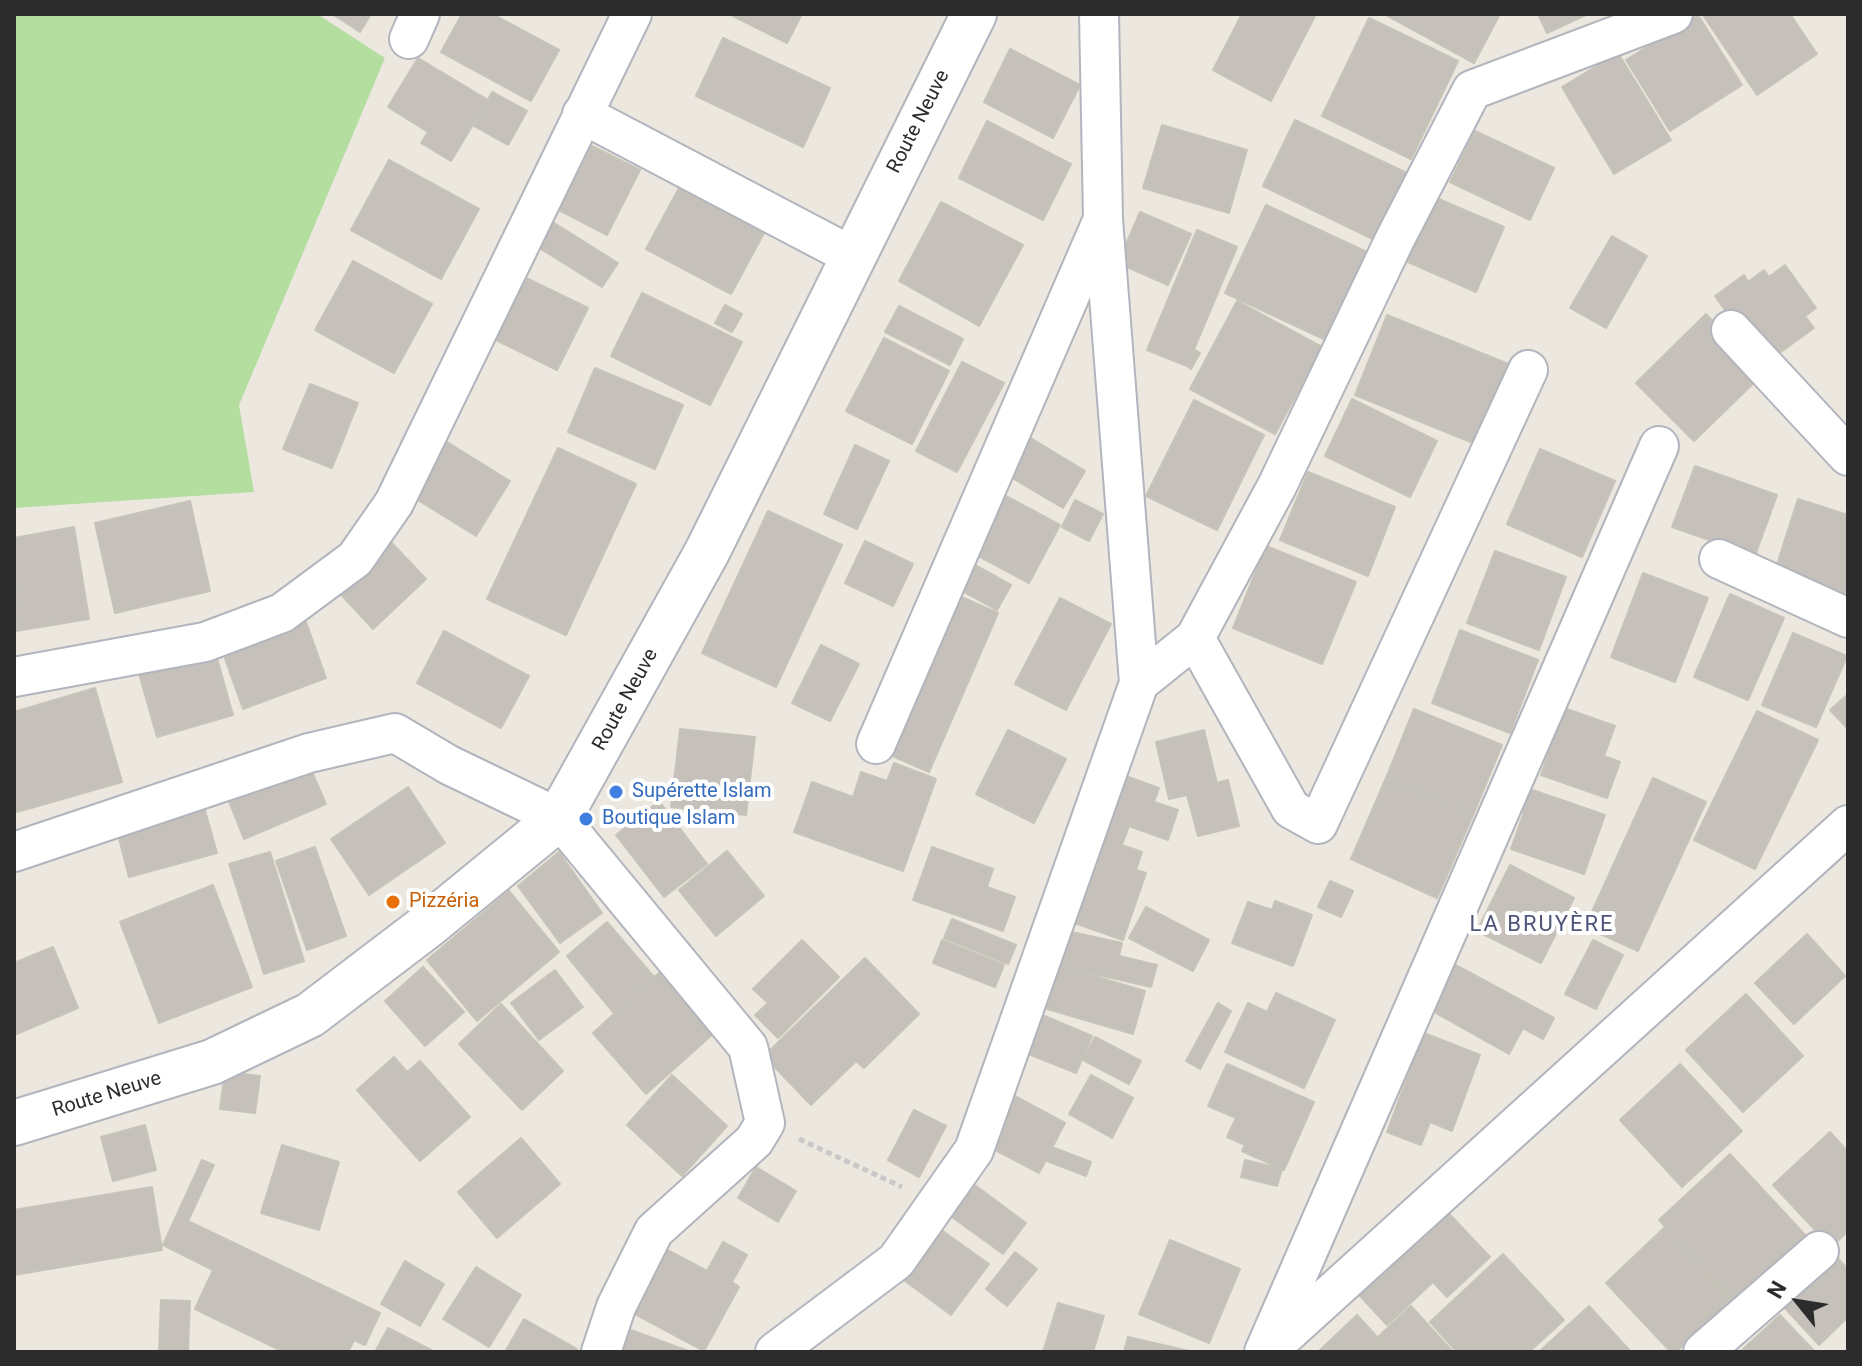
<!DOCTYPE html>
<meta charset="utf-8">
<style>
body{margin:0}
#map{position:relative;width:1862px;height:1366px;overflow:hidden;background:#ece7df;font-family:Roboto,sans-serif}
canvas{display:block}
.frame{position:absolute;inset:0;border:16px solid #2c2c2c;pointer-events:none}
.north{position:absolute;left:1758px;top:1262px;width:80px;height:80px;-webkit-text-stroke:6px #fff;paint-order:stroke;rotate:300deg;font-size:22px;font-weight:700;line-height:32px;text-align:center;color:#2c2c2c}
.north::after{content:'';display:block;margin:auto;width:28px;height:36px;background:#2c2c2c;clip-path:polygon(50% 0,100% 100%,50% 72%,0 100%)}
</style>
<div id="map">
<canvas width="1862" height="1366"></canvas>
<div class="frame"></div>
<div class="north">N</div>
</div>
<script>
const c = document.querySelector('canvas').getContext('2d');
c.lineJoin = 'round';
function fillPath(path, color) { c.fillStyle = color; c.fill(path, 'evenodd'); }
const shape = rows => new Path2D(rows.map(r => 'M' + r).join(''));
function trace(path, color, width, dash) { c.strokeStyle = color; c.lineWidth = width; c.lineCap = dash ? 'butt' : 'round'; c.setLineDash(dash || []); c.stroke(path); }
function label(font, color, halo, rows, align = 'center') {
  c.font = font + ' Roboto,sans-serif'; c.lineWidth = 8; c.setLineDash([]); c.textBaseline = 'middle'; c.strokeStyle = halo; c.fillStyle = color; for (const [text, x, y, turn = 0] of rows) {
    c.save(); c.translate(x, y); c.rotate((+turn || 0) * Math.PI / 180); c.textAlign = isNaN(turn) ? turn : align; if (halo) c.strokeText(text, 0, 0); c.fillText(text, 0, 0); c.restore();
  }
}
fillPath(shape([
 [14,14,317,14,385,58,239,405,254,492,14,508]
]), '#b3dea0');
const building = shape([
 [332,14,371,14,360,32,332,14],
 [462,14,492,14,559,50,531,101,441,52,462,14],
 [729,14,802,14,787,43,729,14],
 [1242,14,1316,14,1271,101,1213,70,1242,14],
 [1389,14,1500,14,1474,63,1388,16,1389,14],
 [1538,14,1588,14,1547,33,1538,14],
 [1705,14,1790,14,1817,54,1757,95,1703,15,1705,14],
 [1698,15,1742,85,1670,131,1626,60,1698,15],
 [1369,18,1458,61,1411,159,1322,116,1369,18],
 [723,38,830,88,803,147,696,96,723,38],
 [1010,49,1080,85,1053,138,984,102,1010,49],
 [1618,53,1671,140,1614,174,1562,87,1618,53],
 [418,58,488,100,451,161,421,143,428,132,388,107,418,58],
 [492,92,527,111,508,145,474,126,492,92],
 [1295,120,1411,175,1379,242,1263,186,1295,120],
 [987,121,1071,164,1043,220,959,178,987,121],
 [1162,125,1247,150,1229,213,1143,188,1162,125],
 [1475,131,1554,168,1530,220,1450,182,1475,131],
 [592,146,640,170,607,235,559,210,592,146],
 [389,160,479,209,441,279,351,230,389,160],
 [679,188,764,233,731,294,646,249,679,188],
 [1434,197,1504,227,1476,292,1406,261,1434,197],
 [941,202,1023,245,979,326,899,281,941,202],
 [1266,205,1369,253,1328,341,1225,293,1266,205],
 [1140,212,1191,234,1168,285,1118,263,1140,212],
 [543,216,618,263,602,287,528,241,543,216],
 [1197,230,1237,247,1187,366,1147,350,1197,230],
 [1612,236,1647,256,1606,328,1570,308,1612,236],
 [353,261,432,304,394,373,315,330,353,261],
 [1785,265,1816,308,1805,316,1814,328,1767,362,1748,342,1715,296,1744,275,1748,282,1764,270,1769,277,1785,265],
 [518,274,588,308,557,370,488,336,518,274],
 [642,293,742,342,710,405,611,356,642,293],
 [1237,301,1322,347,1275,434,1190,389,1237,301],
 [725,305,742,314,732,332,715,323,725,305],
 [899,306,963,339,950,365,885,332,899,306],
 [1706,314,1764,373,1694,441,1636,383,1706,314],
 [1387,315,1511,365,1478,445,1355,395,1387,315],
 [884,338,949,371,912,444,846,411,884,338],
 [1195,350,1200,353,1191,369,1187,366,1195,350],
 [962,362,1004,383,957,472,916,451,962,362],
 [595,368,683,405,655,469,568,432,595,368],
 [310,384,358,403,332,468,283,449,310,384],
 [1352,399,1437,441,1410,497,1325,456,1352,399],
 [1194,400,1264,435,1217,530,1146,496,1194,400],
 [1029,437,1085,471,1063,508,1007,475,1029,437],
 [447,442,510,481,476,536,413,497,447,442],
 [855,445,889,461,857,529,824,514,855,445],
 [558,448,636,484,566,635,487,599,558,448],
 [1540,449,1615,481,1582,557,1507,524,1540,449],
 [1695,466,1777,495,1755,556,1672,527,1695,466],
 [1308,472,1395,507,1368,576,1280,540,1308,472],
 [1002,494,1060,525,1029,583,971,552,1002,494],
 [1798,499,1848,515,1848,602,1773,577,1798,499],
 [1075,500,1103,514,1089,541,1062,527,1075,500],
 [190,501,210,591,115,613,95,523,190,501],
 [768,511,842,545,776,687,702,653,768,511],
 [74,527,89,619,16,631,14,538,74,527],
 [388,539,426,579,373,629,335,588,388,539],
 [865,541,913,564,893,606,845,583,865,541],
 [1266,546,1356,582,1322,664,1233,628,1266,546],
 [1495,551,1566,577,1539,650,1467,623,1495,551],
 [964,559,1011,585,997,610,950,584,964,559],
 [1643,573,1708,598,1675,682,1611,657,1643,573],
 [950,592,998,613,929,772,881,751,950,592],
 [1730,594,1784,618,1748,700,1694,677,1730,594],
 [1060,598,1111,624,1066,710,1015,684,1060,598],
 [306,622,326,678,243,709,223,653,306,622],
 [1460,630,1538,660,1510,733,1432,703,1460,630],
 [444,631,529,676,501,728,417,683,444,631],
 [1793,633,1847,656,1816,727,1762,705,1793,633],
 [821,645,859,664,830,721,792,703,821,645],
 [214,648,233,715,157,737,138,670,214,648],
 [95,688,122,782,17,812,14,803,14,712,95,688],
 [1848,694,1848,729,1830,710,1848,694],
 [1564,708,1615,726,1604,756,1620,762,1607,798,1541,775,1564,708],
 [1414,709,1502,745,1473,815,1386,778,1414,709],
 [1757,711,1818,740,1755,869,1694,840,1757,711],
 [680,729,755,737,746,815,671,807,680,729],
 [1008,730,1066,759,1034,823,976,794,1008,730],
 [1204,730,1217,783,1228,780,1239,826,1198,836,1187,795,1169,799,1156,742,1204,730],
 [894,763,936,779,903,871,794,832,812,782,853,797,861,772,887,781,894,763],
 [309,765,326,804,244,839,228,799,309,765],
 [1117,773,1159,788,1154,802,1178,810,1168,840,1129,826,1122,845,1142,852,1136,870,1146,873,1123,940,1066,920,1074,898,1084,902,1098,863,1084,859,1117,773],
 [1386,778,1473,815,1437,898,1351,859,1386,778],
 [1653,778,1706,802,1638,951,1585,927,1653,778],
 [1518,785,1605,815,1584,874,1511,849,1524,812,1510,807,1518,785],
 [408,787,445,843,369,895,331,839,408,787],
 [659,801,707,864,664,897,616,835,659,801],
 [204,807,217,853,129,877,117,831,204,807],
 [315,847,346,936,307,950,276,861,315,847],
 [932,847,993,869,987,887,1015,897,1003,931,913,900,932,847],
 [727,851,764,896,716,936,679,890,727,851],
 [270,852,304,961,264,974,229,864,270,852],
 [559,852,602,913,560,943,518,886,559,852],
 [1510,865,1574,898,1541,963,1477,931,1510,865],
 [1330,881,1353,891,1341,917,1318,907,1330,881],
 [213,885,252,987,159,1023,120,922,213,885],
 [509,891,559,952,477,1021,427,960,509,891],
 [1275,901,1312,915,1293,966,1232,943,1248,902,1272,910,1275,901],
 [1146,907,1209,940,1193,971,1129,938,1146,907],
 [952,919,1016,945,1008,964,944,938,952,919],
 [607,922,654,977,613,1012,567,956,607,922],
 [1067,931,1122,943,1119,956,1157,965,1151,987,1059,966,1067,931],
 [1807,934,1845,976,1794,1024,1755,983,1807,934],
 [802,940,839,977,778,1038,755,1015,768,1003,753,989,802,940],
 [942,940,1004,965,995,987,933,963,942,940],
 [1593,940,1623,955,1596,1009,1565,994,1593,940],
 [53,947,78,1008,14,1035,14,963,53,947],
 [865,958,919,1014,864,1068,856,1061,811,1105,764,1056,865,958],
 [1450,962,1554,1018,1543,1039,1523,1028,1509,1054,1425,1007,1450,962],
 [1057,965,1145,991,1133,1034,1044,1008,1057,965],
 [423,967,464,1012,425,1046,385,1001,423,967],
 [555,970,583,1007,539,1040,511,1003,555,970],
 [660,972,714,1033,646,1094,593,1033,660,972],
 [1276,993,1335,1020,1304,1088,1225,1052,1248,1003,1267,1012,1276,993],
 [1746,994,1803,1056,1743,1112,1686,1050,1746,994],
 [1218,1003,1231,1011,1200,1069,1186,1061,1218,1003],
 [501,1004,563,1071,522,1110,459,1044,501,1004],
 [1042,1015,1092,1036,1076,1073,1026,1053,1042,1015],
 [1424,1033,1480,1055,1452,1131,1430,1122,1421,1145,1387,1132,1424,1033],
 [1095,1037,1141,1061,1129,1084,1083,1060,1095,1037],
 [394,1057,407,1072,420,1061,470,1117,420,1161,357,1090,394,1057],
 [1227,1064,1314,1102,1284,1170,1242,1151,1245,1145,1227,1137,1236,1118,1208,1106,1227,1064],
 [1680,1064,1742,1131,1682,1187,1620,1120,1680,1064],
 [225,1072,260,1076,255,1113,220,1109,225,1072],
 [672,1075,727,1126,682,1176,627,1125,672,1075],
 [1091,1075,1133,1098,1112,1138,1069,1114,1091,1075],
 [1011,1094,1065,1123,1039,1173,984,1144,1011,1094],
 [914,1110,946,1126,919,1177,888,1160,914,1110],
 [145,1125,156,1170,113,1181,101,1137,145,1125],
 [1830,1132,1848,1152,1848,1231,1831,1247,1773,1185,1830,1132],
 [521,1138,560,1184,497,1238,458,1192,521,1138],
 [282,1145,339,1162,319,1230,261,1213,282,1145],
 [1052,1147,1091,1162,1086,1176,1047,1161,1052,1147],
 [1730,1154,1807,1237,1736,1303,1659,1220,1730,1154],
 [202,1160,214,1165,188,1221,380,1313,365,1345,354,1340,348,1352,284,1352,195,1309,213,1270,163,1245,202,1160],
 [1245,1160,1282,1169,1277,1186,1241,1177,1245,1160],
 [756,1167,796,1191,778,1222,738,1198,756,1167],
 [964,1177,1026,1223,1003,1254,941,1209,964,1177],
 [152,1187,162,1250,14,1275,14,1210,152,1187],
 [1438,1202,1490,1257,1447,1297,1433,1282,1387,1325,1349,1284,1438,1202],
 [930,1222,989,1264,951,1315,893,1272,930,1222],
 [1664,1228,1731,1300,1676,1352,1671,1352,1606,1283,1664,1228],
 [1170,1240,1240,1269,1209,1343,1139,1314,1170,1240],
 [723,1242,747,1255,732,1282,739,1287,704,1351,622,1307,656,1244,707,1271,723,1242],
 [1015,1252,1037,1269,1007,1306,986,1289,1015,1252],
 [1503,1254,1564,1320,1529,1352,1457,1352,1430,1322,1503,1254],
 [1837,1257,1848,1270,1848,1317,1819,1345,1784,1307,1837,1257],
 [405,1261,444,1284,420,1326,381,1304,405,1261],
 [476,1267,521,1295,489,1347,443,1319,476,1267],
 [161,1300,190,1301,188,1352,159,1352,161,1300],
 [1058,1303,1104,1316,1093,1352,1043,1352,1058,1303],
 [1411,1306,1453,1352,1394,1352,1379,1336,1411,1306],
 [1589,1306,1631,1352,1539,1352,1589,1306],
 [1357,1315,1391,1352,1318,1352,1357,1315],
 [1780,1315,1815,1352,1740,1352,1780,1315],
 [524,1319,577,1349,576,1352,505,1352,524,1319],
 [620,1326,691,1352,611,1352,620,1326],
 [388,1328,435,1352,375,1352,388,1328],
 [1128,1337,1189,1351,1188,1352,1124,1352,1128,1337]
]);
fillPath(building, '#c5c1ba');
trace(building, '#c7c3b9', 2);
const street = shape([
 [1099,14,1103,219,1139,683],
 [409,39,420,14],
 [582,114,852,256],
 [1731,330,1848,456],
 [1719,559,1848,618],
 [1195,638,1291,809,1318,824,1528,370],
 [14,677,205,642,282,613,355,559,394,503,632,14],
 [876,744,1100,226],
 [14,852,309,753,395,733,449,765,559,818,748,1047,765,1123,754,1141,654,1231,616,1307,601,1352],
 [1272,1347,1848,825],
 [775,1352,896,1261,974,1150,1139,683,1195,638,1277,486,1395,239,1472,90,1673,14],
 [1264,1352,1659,446],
 [1703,1352,1819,1251]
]);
const secondary = shape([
 [14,1123,212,1062,310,1015,427,926,559,818,707,552,974,14]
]);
trace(street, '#b2b5be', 42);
trace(secondary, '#b2b5be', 48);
trace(shape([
 [799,1139,902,1187]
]), '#c8c8c8', 5, [6, 4]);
trace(street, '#fff', 38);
trace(secondary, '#fff', 44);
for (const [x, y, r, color] of [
 [616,792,8,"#3f7fe0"],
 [586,819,8,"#3f7fe0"],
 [393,902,8,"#e8710a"]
]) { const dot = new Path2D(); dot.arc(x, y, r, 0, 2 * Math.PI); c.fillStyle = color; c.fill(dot); trace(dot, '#fff', 3); }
label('20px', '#2c2c2c', '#fff', [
 ["Route Neuve",919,122,-63],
 ["Route Neuve",626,700,-61],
 ["Route Neuve",107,1095,-17]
]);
label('20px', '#366cbe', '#fff', [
 ["Supérette Islam",632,792],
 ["Boutique Islam",602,819]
], 'left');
label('20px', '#c56008', '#fff', [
 ["Pizzéria",409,902]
], 'left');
c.letterSpacing = '2px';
label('22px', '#4f5579', '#fff', [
 ["LA BRUYÈRE",1542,925]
]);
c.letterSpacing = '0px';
</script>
